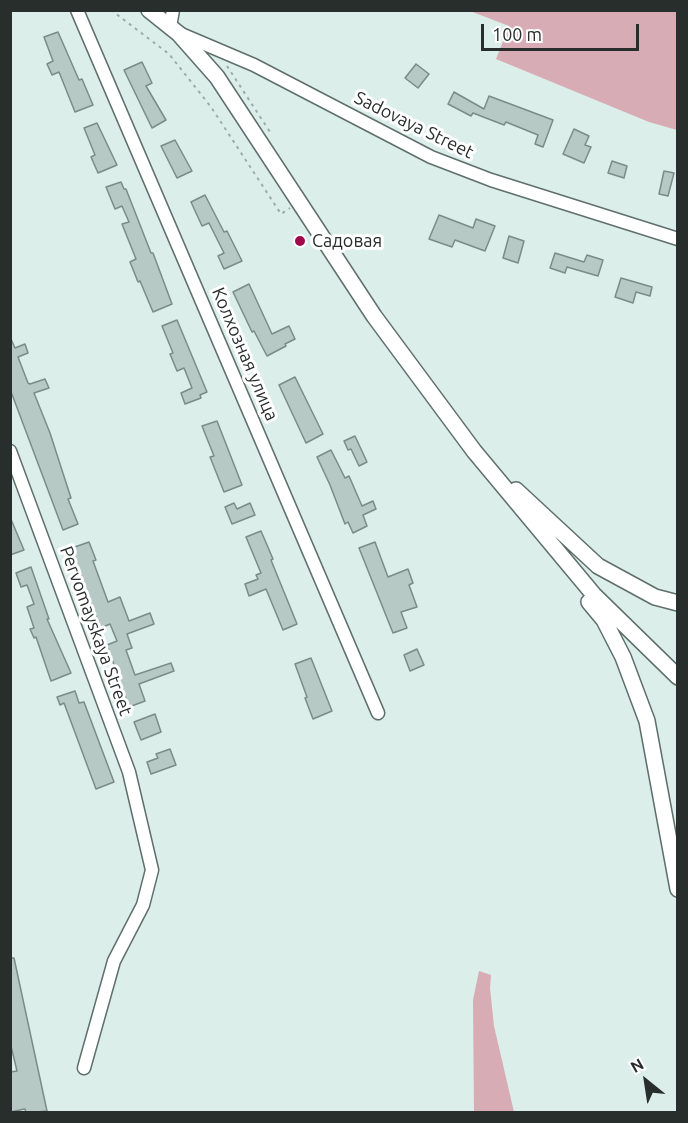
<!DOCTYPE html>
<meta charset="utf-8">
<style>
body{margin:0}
#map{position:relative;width:688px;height:1123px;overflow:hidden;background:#dbeeea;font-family:Ubuntu,sans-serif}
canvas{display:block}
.frame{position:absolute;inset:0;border:12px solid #272e2c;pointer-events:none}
.north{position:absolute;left:616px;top:1051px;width:60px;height:60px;-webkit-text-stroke:4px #fff;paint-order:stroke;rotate:330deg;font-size:16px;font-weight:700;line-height:24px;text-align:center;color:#272e2c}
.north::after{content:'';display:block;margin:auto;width:21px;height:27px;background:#272e2c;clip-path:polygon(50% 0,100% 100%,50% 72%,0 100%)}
.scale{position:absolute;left:481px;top:24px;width:158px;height:27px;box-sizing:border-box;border:3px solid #272e2c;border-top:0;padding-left:8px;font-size:18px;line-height:21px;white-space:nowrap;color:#272e2c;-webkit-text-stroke:4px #fff;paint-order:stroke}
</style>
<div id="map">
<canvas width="688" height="1123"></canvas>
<div class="frame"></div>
<div class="north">N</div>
<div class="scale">100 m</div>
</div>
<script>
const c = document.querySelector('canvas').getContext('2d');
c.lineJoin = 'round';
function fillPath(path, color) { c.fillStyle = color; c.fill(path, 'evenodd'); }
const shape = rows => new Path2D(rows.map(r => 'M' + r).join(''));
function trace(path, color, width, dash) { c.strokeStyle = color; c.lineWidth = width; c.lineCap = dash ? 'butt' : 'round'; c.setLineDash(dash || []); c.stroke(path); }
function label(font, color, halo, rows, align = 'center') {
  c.font = font + ' Ubuntu,sans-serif'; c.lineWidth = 6; c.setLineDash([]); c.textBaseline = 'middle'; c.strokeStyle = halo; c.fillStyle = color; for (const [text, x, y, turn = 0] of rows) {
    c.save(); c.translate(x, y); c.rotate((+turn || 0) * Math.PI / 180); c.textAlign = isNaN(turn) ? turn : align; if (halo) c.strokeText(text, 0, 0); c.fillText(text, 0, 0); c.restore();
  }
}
fillPath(shape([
 [470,11,677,11,677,130,649,122,496,59,509,26],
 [479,971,491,975,490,988,494,1026,514,1112,474,1112,473,1000]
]), '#d8acb5');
const building = shape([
 [58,32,79,80,82,79,93,105,75,112,59,72,52,75,47,64,53,61,44,37,58,32],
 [142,62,152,83,146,86,166,120,152,128,124,70,142,62],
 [416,64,429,74,418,88,405,78,416,64],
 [454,92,484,109,489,96,553,120,543,147,535,144,538,135,506,122,504,125,473,113,471,116,448,104,454,92],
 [97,123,117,165,98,173,91,157,95,155,84,128,97,123],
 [574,129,589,136,585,145,591,147,584,163,563,154,574,129],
 [175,140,192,171,177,178,161,146,175,140],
 [612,161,627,166,624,178,608,173,612,161],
 [664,171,674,173,668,196,659,194,664,171],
 [121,182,124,189,126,189,151,253,153,253,172,304,153,312,140,281,138,282,130,262,136,259,122,224,129,222,122,206,115,209,106,187,121,182],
 [205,195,224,232,227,231,242,261,224,269,218,256,224,253,209,223,202,226,191,202,205,195],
 [439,215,473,228,476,219,495,226,485,251,455,240,452,247,429,239,439,215],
 [509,236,524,241,518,263,503,258,509,236],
 [555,253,584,262,587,255,603,260,598,276,567,267,565,273,550,268,555,253],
 [621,278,652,287,650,296,636,292,633,303,615,297,621,278],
 [249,284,272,334,289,326,295,339,285,344,286,346,267,356,254,331,252,332,233,292,249,284],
 [177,320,207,392,200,395,201,398,185,404,181,393,192,388,184,368,177,371,170,354,173,353,162,326,177,320],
 [11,339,15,348,25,344,28,353,18,357,28,383,30,384,45,379,49,388,34,393,50,433,71,498,68,499,78,524,63,530,10,389,11,339],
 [295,377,323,434,306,443,279,385,295,377],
 [217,421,242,485,224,492,210,457,214,456,202,426,217,421],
 [355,436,367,462,359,466,351,449,348,450,344,441,355,436],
 [331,450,345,478,349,476,362,506,373,501,376,509,363,515,367,526,353,533,348,522,345,524,330,485,317,457,331,450],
 [234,503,237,509,250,503,255,515,232,524,225,507,234,503],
 [10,517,24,550,10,555,10,517],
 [261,531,273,559,271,560,297,624,283,630,266,589,249,596,245,584,258,579,256,575,261,573,246,537,261,531],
 [89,542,96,560,93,561,108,602,120,597,129,621,150,613,154,624,127,634,132,648,126,650,135,675,171,663,174,671,139,684,145,701,129,707,107,645,117,641,110,624,101,628,69,549,89,542],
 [375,542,388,577,408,569,413,583,409,585,417,607,401,612,407,628,393,633,359,548,375,542],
 [31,567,49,619,47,619,71,673,51,681,36,637,34,638,30,629,34,628,27,607,34,604,27,585,21,587,16,573,31,567],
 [417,649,424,665,410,671,404,655,417,649],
 [311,658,332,711,313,719,305,698,307,697,295,664,311,658],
 [75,691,79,703,84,702,114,782,96,789,64,703,60,705,57,697,75,691],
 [155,714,161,732,141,740,134,722,155,714],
 [170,749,176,765,151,774,147,762,158,758,156,754,170,749],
 [10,958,14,958,47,1111,26,1113,25,1109,10,1112,10,1072,17,1071,10,1042,10,958]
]);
fillPath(building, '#b6c9c4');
trace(building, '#7b8c88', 1.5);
const minor = shape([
 [77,10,378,713],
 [170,27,173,10],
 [181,34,254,65,431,157,491,180,678,239],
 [10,451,129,772,152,870,143,905,114,961,84,1068]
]);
const major = shape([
 [149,10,179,34,217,77,374,316,474,451,594,595,678,677],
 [516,490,598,566,655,597,678,603],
 [589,602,604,620,623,657,647,721,678,889]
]);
trace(minor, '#5f6f6b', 15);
trace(major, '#5f6f6b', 18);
trace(shape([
 [111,10,169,54,211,107,281,214,290,208],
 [227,66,270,132]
]), '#9eaca9', 2, [3, 4.5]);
trace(minor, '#fff', 12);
trace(major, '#fff', 15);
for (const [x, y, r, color] of [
 [300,241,6,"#a0084b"]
]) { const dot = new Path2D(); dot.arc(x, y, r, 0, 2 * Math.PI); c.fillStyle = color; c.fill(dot); trace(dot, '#fff', 2); }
label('18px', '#272e2c', '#fff', [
 ["Sadovaya Street",414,125,26],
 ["Колхозная улица",245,354,67],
 ["Pervomayskaya Street",96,631,70]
]);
label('18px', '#272e2c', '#fff', [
 ["Садовая",312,241]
], 'left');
</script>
